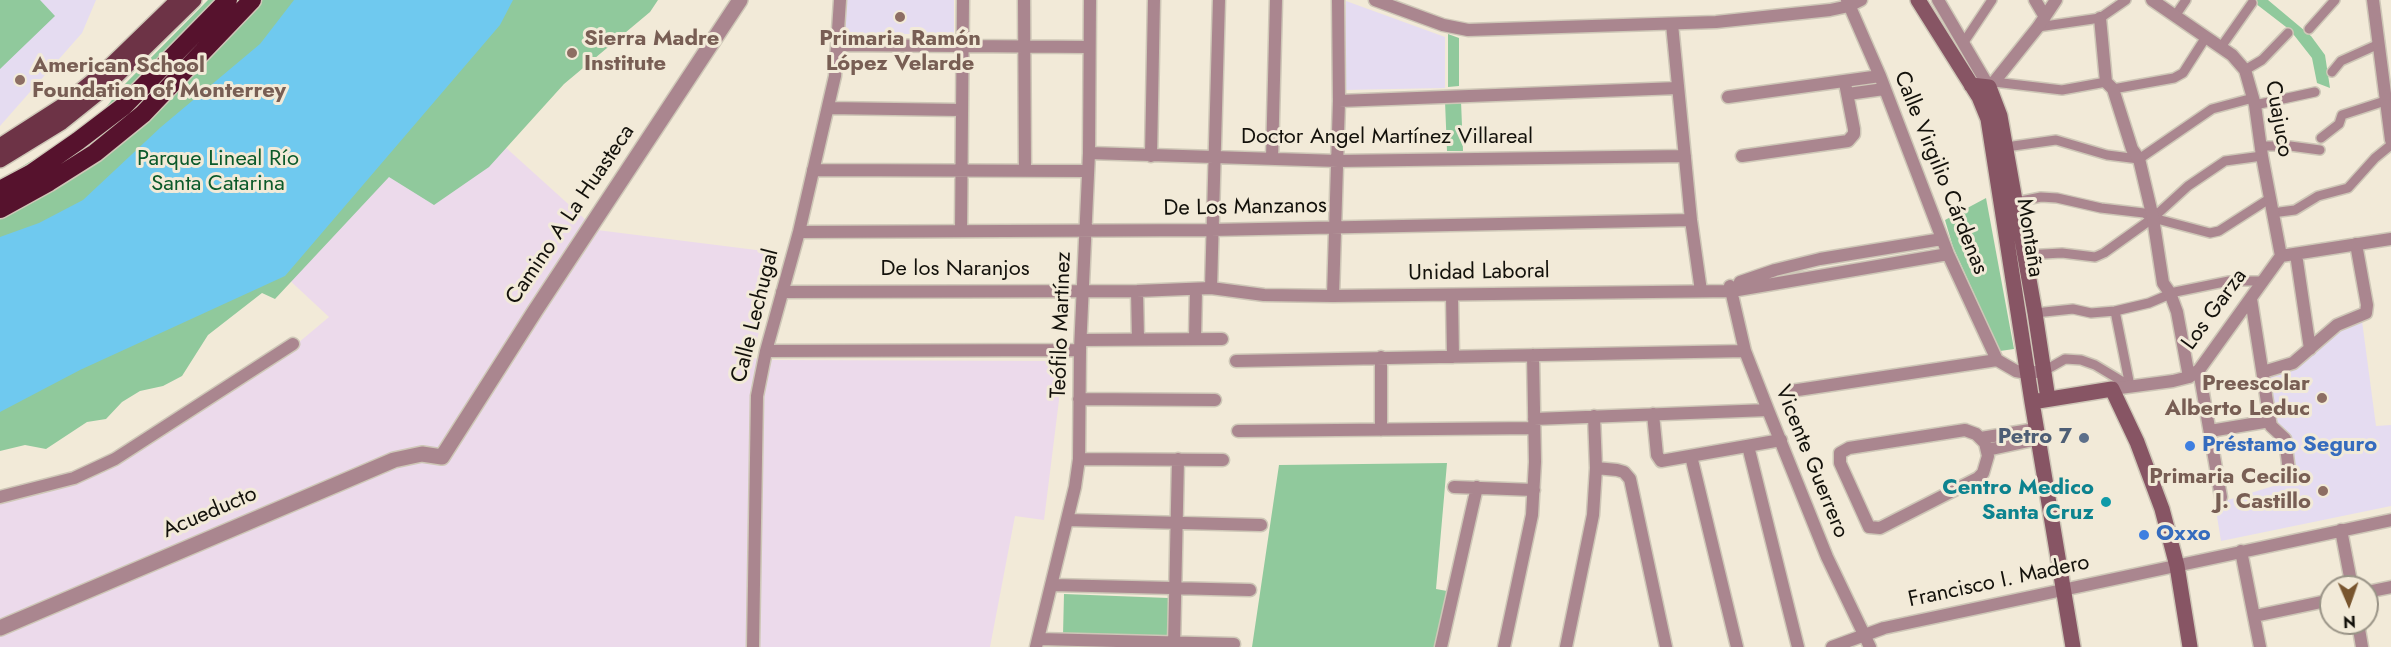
<!DOCTYPE html>
<meta charset="utf-8">
<style>
body{margin:0}
#map{position:relative;width:2391px;height:647px;overflow:hidden;background:#f2ead8;font-family:Jost,sans-serif}
canvas{display:block}
.north{position:absolute;left:2319px;top:575px;width:60px;height:60px;box-sizing:border-box;background:#f2ead8;border:2px solid #999386;border-radius:50%;rotate:178deg;font-size:16px;font-weight:700;line-height:24px;text-align:center;color:#13110b}
.north::after{content:'';display:block;margin:auto;width:21px;height:27px;background:#78552e;clip-path:polygon(50% 0,100% 100%,50% 72%,0 100%)}
</style>
<div id="map">
<canvas width="2391" height="647"></canvas>
<div class="north">N</div>
</div>
<script>
const c = document.querySelector('canvas').getContext('2d');
c.lineJoin = 'round';
function fillPath(path, color) { c.fillStyle = color; c.fill(path, 'evenodd'); }
const shape = rows => new Path2D(rows.map(r => 'M' + r).join(''));
function trace(path, color, width, dash) { c.strokeStyle = color; c.lineWidth = width; c.lineCap = dash ? 'butt' : 'round'; c.setLineDash(dash || []); c.stroke(path); }
function label(font, color, halo, rows, align = 'center') {
  c.font = font + ' Jost,sans-serif'; c.lineWidth = 6; c.setLineDash([]); c.textBaseline = 'middle'; c.strokeStyle = halo; c.fillStyle = color; for (const [text, x, y, turn = 0] of rows) {
    c.save(); c.translate(x, y); c.rotate((+turn || 0) * Math.PI / 180); c.textAlign = isNaN(turn) ? turn : align; if (halo) c.strokeText(text, 0, 0); c.fillText(text, 0, 0); c.restore();
  }
}
fillPath(shape([
 [451,98,597,230,780,253,752,358,775,360,1058,361,1059,400,1044,520,1015,516,990,647,0,647,0,498,62,485,298,343,329,317,285,276]
]), '#ecdaeb');
fillPath(shape([
 [0,0,96,0,82,33,0,126],
 [847,0,954,0,954,34,845,34],
 [1346,1,1445,37,1445,88,1343,90],
 [2362,321,2376,426,2391,425,2391,506,2221,541,2215,504,2296,479,2290,435,2275,423,2268,372,2344,326]
]), '#e5dcf1');
fillPath(shape([
 [0,0,40,0,55,16,0,69],
 [208,0,658,0,650,12,564,84,489,167,434,205,389,177,275,299,262,293,208,335,182,376,163,386,140,391,122,402,106,419,87,422,46,449,25,445,0,451,0,180,80,131,100,115,123,86],
 [2251,0,2268,0,2311,36,2325,55,2330,88,2317,83,2312,58,2290,30],
 [1448,34,1459,38,1459,86,1448,87],
 [1445,101,1461,101,1463,151,1447,151],
 [1986,198,2014,349,2000,351,1953,247,1945,220],
 [1447,463,1436,589,1447,591,1435,647,1252,647,1279,465],
 [1064,594,1168,598,1169,635,1063,635]
]), '#90c99c');
fillPath(shape([
 [294,0,513,0,500,25,285,276,80,370,0,412,0,237,39,223,83,200,161,127,260,44]
]), '#6fc9ef');
const pedestrian = shape([
 [2175,16,2186,0],
 [2038,27,2100,18,2126,0],
 [2309,29,2335,0],
 [1964,42,1992,0],
 [2221,47,2252,3],
 [2245,70,2262,60,2288,33],
 [2332,72,2341,61,2379,44],
 [1994,82,2062,90,2106,82],
 [2113,89,2174,78,2183,73,2206,37],
 [2255,105,2315,92],
 [2321,138,2339,124,2342,115,2385,101,2391,103],
 [2260,146,2290,146,2320,150],
 [2006,147,2056,140,2107,155,2139,159,2212,109,2253,98],
 [2016,202,2041,197,2057,198,2101,208,2144,213,2153,218,2188,186,2225,161,2262,156],
 [2272,213,2295,210,2318,196,2348,188,2375,158,2391,145],
 [2025,255,2062,253,2095,257,2104,253,2153,218,2210,233,2219,231,2269,199],
 [2115,311,2130,386],
 [2035,313,2073,309,2091,313,2115,311,2149,303,2175,292,2229,281,2264,281],
 [2044,371,2065,359,2081,360,2095,365,2130,386]
]);
const minor = shape([
 [1024,0,1025,171],
 [1375,0,1443,25,1468,30,1716,22,1830,10,1849,6,1861,0],
 [1847,0,1880,76,1948,254,1997,360,2016,371,2027,373,2044,371],
 [1938,0,1989,87],
 [2035,0,2045,17],
 [2152,0,2232,55,2245,70,2255,105,2262,156,2281,256],
 [2373,0,2391,140],
 [2100,18,2106,82,2113,89,2132,149,2139,159,2153,218,2163,283,2170,293,2177,312,2189,377],
 [1672,24,1691,220,1701,291],
 [837,45,1088,47],
 [1983,93,1994,82,2038,27,2056,0],
 [1848,94,1884,89],
 [1728,97,1880,76],
 [1339,101,1678,88],
 [828,108,961,110],
 [1089,153,1338,161,1685,156],
 [1151,156,1154,0],
 [1742,156,1848,141,1854,134,1854,129,1845,83],
 [1272,159,1276,0],
 [813,170,1088,171],
 [961,231,963,0],
 [799,232,1211,230,1691,220],
 [2296,254,2310,349],
 [1740,282,1775,270,1820,259,1942,239],
 [1730,286,1745,351,1768,410,1827,557,1870,647],
 [1211,288,1219,0],
 [1137,291,1138,339],
 [782,292,1137,291,1211,288,1264,295,1333,296,1732,291,1948,254],
 [1333,296,1339,101,1338,0],
 [1452,296,1453,357],
 [2251,299,2270,421,2271,426,2285,439,2289,471],
 [1195,339,1196,289],
 [1081,340,1222,339],
 [766,351,1080,350],
 [1236,361,1745,351],
 [2199,370,2221,497],
 [2263,372,2293,363,2337,325,2366,313,2367,305,2356,244],
 [2112,389,2173,381,2189,377,2199,370,2281,256,2391,239],
 [1791,391,1997,360],
 [1079,399,1215,400],
 [1653,414,1657,455,1661,461,1781,440],
 [1534,419,1768,410],
 [1381,430,1381,357],
 [1965,430,1976,434,1985,443,1988,456,1983,473,1978,478,1880,528,1869,527,1840,463,1840,453,1849,448,1965,430],
 [1238,431,1534,428],
 [2210,431,2270,421],
 [1981,438,2036,429],
 [1748,446,1798,647],
 [1987,450,2038,439],
 [1691,456,1737,647],
 [1079,459,1223,460],
 [1596,468,1617,470,1624,472,1630,479,1666,647],
 [1454,487,1534,490],
 [0,497,74,478,115,459,293,344],
 [1067,520,1261,525],
 [2341,530,2352,587],
 [2241,551,2260,647],
 [1053,585,1250,590],
 [2367,592,2391,587],
 [2255,616,2331,600],
 [2358,623,2362,647],
 [1039,639,1234,644],
 [753,647,757,396,766,351,799,232,835,76,840,0],
 [1036,647,1075,487,1079,459,1080,350,1089,153,1090,0],
 [1174,647,1178,459],
 [1441,647,1477,487],
 [1504,647,1532,515,1535,462,1533,355],
 [1566,647,1593,515,1596,468,1594,416],
 [1832,647,1884,628,2391,520]
]);
const tertiary = shape([
 [0,628,394,460,422,454,442,457,535,311,740,0]
]);
const secondary = shape([
 [1918,0,1979,97,1988,119,2032,402,2073,647],
 [1971,85,1989,87,2000,116,2035,313,2048,399],
 [2032,402,2112,389,2137,442,2162,509,2177,566,2190,647]
]);
const primary = shape([
 [0,146,62,106,105,71,178,0],
 [0,160,62,122,102,90,194,0]
]);
const motorway = shape([
 [0,190,32,173,78,141,124,106,228,0],
 [0,209,49,182,95,153,143,114,252,0]
]);
trace(pedestrian, '#cec7b7', 12);
trace(minor, '#cec7b7', 15);
trace(tertiary, '#cec7b7', 18);
trace(secondary, '#cec7b7', 18);
trace(primary, '#cec7b7', 18);
trace(motorway, '#cec7b7', 21);
trace(pedestrian, '#aa868f', 9);
trace(minor, '#aa868f', 12);
trace(tertiary, '#aa868f', 15);
trace(secondary, '#875564', 15);
trace(primary, '#6d3346', 15);
trace(motorway, '#56122d', 18);
for (const [x, y, r, color] of [
 [900,17,6,"#8d6e63"],
 [572,53,6,"#8d6e63"],
 [20,80,6,"#8d6e63"],
 [2322,398,6,"#8d6e63"],
 [2084,438,6,"#5c6f8a"],
 [2190,446,6,"#3f7fe0"],
 [2323,491,6,"#8d6e63"],
 [2106,502,6,"#0f9aa8"],
 [2144,535,6,"#3f7fe0"]
]) { const dot = new Path2D(); dot.arc(x, y, r, 0, 2 * Math.PI); c.fillStyle = color; c.fill(dot); trace(dot, '#f2ead8', 2); }
label('bold 22px', '#785e54', '#f2ead8', [
 ["Sierra Madre",584,40],
 ["Institute",584,65],
 ["Primaria Ramón",900,40,"center"],
 ["López Velarde",900,65,"center"],
 ["American School",32,67],
 ["Foundation of Monterrey",32,92],
 ["Preescolar",2310,385,"right"],
 ["Alberto Leduc",2310,410,"right"],
 ["Primaria Cecilio",2311,478,"right"],
 ["J. Castillo",2311,503,"right"]
], 'left');
label('22px', '#13110b', '#f2ead8', [
 ["Cuajuco",2278,119,80],
 ["Doctor Angel Martínez Villareal",1387,138],
 ["Calle Virgilio Cárdenas",1940,173,68],
 ["De Los Manzanos",1245,208,-1],
 ["Camino A La Huasteca",571,215,-56],
 ["Montaña",2029,238,81],
 ["De los Naranjos",955,270],
 ["Unidad Laboral",1479,273,-1],
 ["Los Garza",2215,310,-54],
 ["Calle Lechugal",756,316,-76],
 ["Teófilo Martínez",1062,325,-88],
 ["Vicente Guerrero",1811,462,68],
 ["Acueducto",210,513,-23],
 ["Francisco I. Madero",1999,582,-12]
]);
label('22px', '#0b5a2a', '#f2ead8', [
 ["Parque Lineal Río",218,160],
 ["Santa Catarina",218,185]
]);
label('bold 22px', '#4e5e75', '#f2ead8', [
 ["Petro 7",2072,438]
], 'right');
label('bold 22px', '#366cbe', '#f2ead8', [
 ["Préstamo Seguro",2202,446],
 ["Oxxo",2156,535]
], 'left');
label('bold 22px', '#0d838f', '#f2ead8', [
 ["Centro Medico",2094,489],
 ["Santa Cruz",2094,514]
], 'right');
</script>
